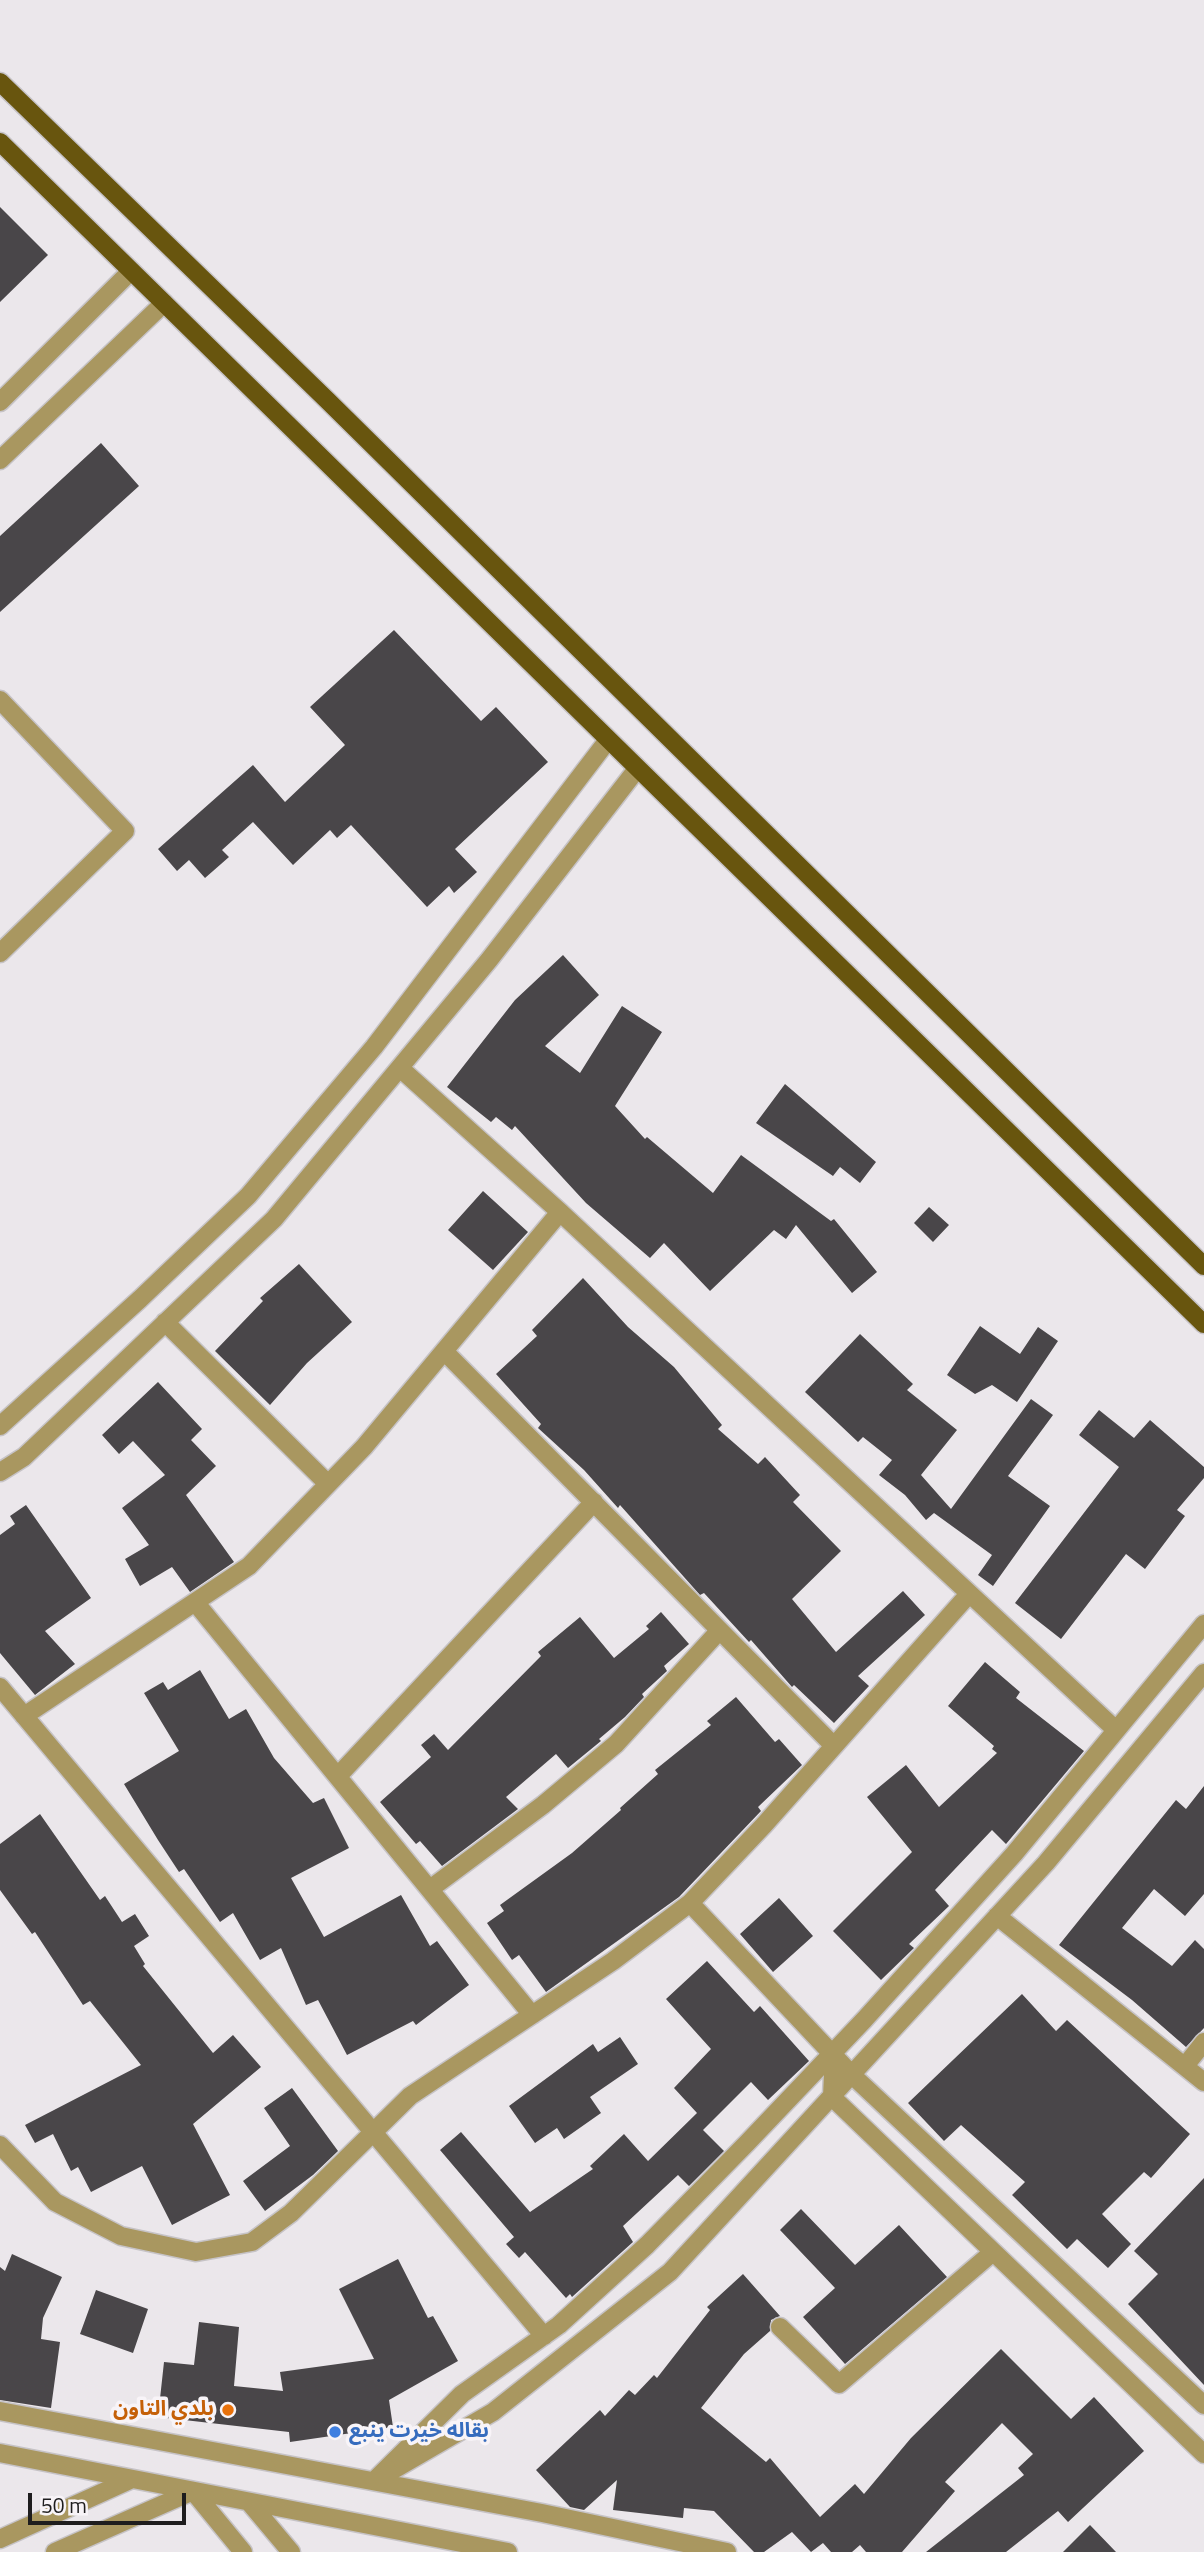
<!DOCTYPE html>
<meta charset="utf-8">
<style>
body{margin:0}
#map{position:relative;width:1204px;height:2552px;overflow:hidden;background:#ebe7eb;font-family:"Titillium Web",sans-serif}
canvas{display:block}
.scale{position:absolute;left:28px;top:2493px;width:158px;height:32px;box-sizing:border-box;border:4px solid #1e1d1e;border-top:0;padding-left:9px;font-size:21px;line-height:24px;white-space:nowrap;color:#1e1d1e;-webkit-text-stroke:5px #f8f4f8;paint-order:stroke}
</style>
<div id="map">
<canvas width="1204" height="2552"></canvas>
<div class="scale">50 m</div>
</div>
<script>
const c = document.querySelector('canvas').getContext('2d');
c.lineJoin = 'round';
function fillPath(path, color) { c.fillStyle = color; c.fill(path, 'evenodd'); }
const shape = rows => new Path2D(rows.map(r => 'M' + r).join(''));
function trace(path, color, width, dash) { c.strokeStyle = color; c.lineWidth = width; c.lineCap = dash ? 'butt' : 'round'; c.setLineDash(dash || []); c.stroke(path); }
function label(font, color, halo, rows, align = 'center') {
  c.font = font + ' "Titillium Web","Noto Sans Arabic",sans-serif'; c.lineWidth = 7; c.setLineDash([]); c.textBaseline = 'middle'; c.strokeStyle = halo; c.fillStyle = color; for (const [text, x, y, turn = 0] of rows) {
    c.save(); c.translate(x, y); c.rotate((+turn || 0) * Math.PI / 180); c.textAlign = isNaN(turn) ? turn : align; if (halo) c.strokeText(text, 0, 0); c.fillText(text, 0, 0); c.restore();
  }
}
fillPath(shape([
 [0,207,48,255,0,302],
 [101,443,139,486,0,612,0,536],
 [394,630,481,721,496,707,548,762,455,849,477,872,454,893,449,886,427,907,351,825,337,838,330,830,293,865,253,822,222,850,229,857,205,878,189,860,177,871,158,849,253,765,285,802,345,745,310,707],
 [563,955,599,995,545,1046,580,1073,622,1006,662,1032,615,1106,645,1139,647,1137,713,1193,741,1155,831,1221,834,1219,877,1272,852,1293,796,1225,786,1239,774,1230,710,1291,664,1243,650,1258,586,1203,515,1126,512,1130,496,1117,491,1122,447,1087,515,1000],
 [785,1084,876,1162,860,1183,840,1167,833,1176,756,1123],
 [483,1191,528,1232,493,1270,448,1230],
 [929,1207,949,1225,933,1242,914,1223],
 [299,1264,352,1322,307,1363,270,1405,215,1351,263,1301,260,1298],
 [583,1278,628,1327,674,1367,722,1425,718,1429,758,1464,765,1457,800,1495,793,1502,841,1551,792,1599,836,1652,903,1591,925,1615,858,1676,869,1686,834,1723,794,1685,792,1687,751,1640,749,1642,704,1593,700,1595,620,1505,618,1508,584,1470,538,1428,541,1424,496,1374,537,1336,532,1330],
 [980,1326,1020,1354,1038,1327,1058,1341,1017,1402,992,1385,975,1394,947,1375],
 [860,1334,913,1384,907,1390,957,1430,921,1475,951,1509,1031,1399,1053,1415,1008,1476,1050,1506,993,1586,978,1575,992,1555,934,1513,926,1520,905,1495,879,1475,892,1460,863,1437,858,1442,805,1392],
 [158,1382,202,1429,191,1440,216,1466,186,1495,234,1562,190,1592,172,1567,140,1586,125,1559,149,1545,122,1508,165,1475,133,1441,119,1454,102,1435],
 [1099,1410,1134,1438,1150,1420,1204,1467,1204,1478,1177,1510,1185,1516,1145,1569,1126,1554,1061,1639,1015,1603,1119,1467,1079,1435],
 [26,1505,91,1598,45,1631,75,1664,35,1695,0,1653,0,1535,15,1524,10,1516],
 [661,1612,689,1644,664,1666,667,1671,642,1694,644,1697,625,1717,599,1739,601,1741,568,1768,556,1754,506,1797,518,1809,442,1866,420,1841,416,1844,380,1802,431,1757,421,1745,434,1734,448,1750,541,1656,538,1652,580,1617,614,1658,649,1629,646,1626],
 [985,1662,1020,1692,1016,1698,1084,1751,1006,1844,992,1830,935,1890,949,1906,909,1944,914,1948,881,1980,833,1931,912,1852,867,1797,906,1765,939,1807,997,1753,992,1749,994,1746,948,1706],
 [200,1670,229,1719,246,1709,274,1758,313,1803,324,1798,349,1848,291,1878,324,1937,401,1895,430,1946,437,1941,469,1985,416,2025,413,2021,347,2055,318,2000,306,2005,281,1948,260,1960,233,1913,220,1922,184,1869,179,1872,158,1840,124,1784,179,1751,144,1693,163,1682,168,1690],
 [736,1697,775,1742,779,1739,802,1765,758,1807,761,1811,679,1897,546,1992,519,1955,512,1960,487,1923,504,1911,500,1905,572,1853,621,1810,620,1808,658,1774,655,1770,711,1725,707,1721],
 [1204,1786,1204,1894,1185,1916,1154,1889,1122,1928,1172,1966,1195,1940,1204,1949,1204,2028,1186,2047,1132,2000,1059,1945,1176,1800,1186,1809],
 [40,1814,100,1900,105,1896,122,1922,135,1914,149,1936,134,1946,145,1964,143,1966,213,2053,233,2035,261,2067,193,2124,230,2195,172,2225,142,2166,91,2192,78,2167,71,2171,53,2134,35,2143,25,2125,141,2065,90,2001,83,2005,35,1932,32,1934,0,1890,0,1844],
 [779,1898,813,1936,773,1972,740,1934],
 [707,1961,754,2012,760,2006,809,2061,768,2100,751,2082,703,2130,724,2151,689,2186,678,2175,623,2226,633,2242,572,2297,570,2294,566,2298,525,2252,519,2258,506,2244,514,2237,440,2150,461,2132,530,2212,593,2169,590,2166,624,2134,648,2161,697,2113,674,2088,711,2049,666,1999],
 [1022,1994,1056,2031,1067,2020,1190,2134,1151,2178,1144,2172,1102,2214,1131,2244,1108,2268,1077,2239,1067,2249,1012,2195,1025,2182,961,2125,944,2141,908,2103],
 [620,2037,638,2064,590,2097,601,2113,564,2139,557,2128,535,2143,509,2106,593,2044,598,2052],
 [292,2088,338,2151,313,2175,265,2211,243,2181,290,2146,264,2108],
 [1204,2178,1204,2385,1128,2304,1158,2274,1134,2251],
 [801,2209,855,2265,899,2225,947,2277,845,2364,803,2317,835,2288,780,2230],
 [12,2254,62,2277,43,2318,41,2339,60,2342,51,2408,0,2400,0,2267,5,2271],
 [398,2259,428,2318,433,2316,458,2361,389,2400,393,2427,290,2442,289,2432,158,2417,164,2362,194,2365,199,2322,239,2327,234,2386,283,2391,280,2372,374,2359,339,2289],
 [743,2274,780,2316,771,2320,770,2331,744,2354,701,2408,766,2462,770,2458,820,2517,855,2484,864,2494,911,2438,1001,2349,1071,2419,1094,2397,1144,2451,1068,2522,1058,2511,1006,2552,926,2552,1024,2475,1018,2468,1033,2454,1002,2423,945,2482,955,2491,902,2552,866,2552,860,2545,852,2552,831,2552,823,2543,811,2552,792,2532,764,2552,754,2552,714,2511,684,2508,683,2518,613,2510,617,2480,584,2510,570,2507,536,2470,600,2410,605,2416,629,2390,635,2395,654,2375,657,2378,710,2310,707,2307],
 [96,2290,148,2309,133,2353,80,2334],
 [1090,2525,1116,2552,1063,2552]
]), '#494649');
const minor = shape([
 [0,402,131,271],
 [0,460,164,303],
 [0,700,125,831,0,953],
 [401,1069,560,1212,1116,1730],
 [165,1322,328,1484],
 [444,1351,834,1746],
 [0,1426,140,1299,248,1196,374,1047,608,740],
 [0,1472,24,1457,274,1219,489,960,637,769],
 [195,1602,532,2015],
 [0,1687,544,2336],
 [24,1716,249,1566,364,1447,560,1212],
 [338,1776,594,1502],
 [430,1889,543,1805,616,1744,719,1631],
 [690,1903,852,2075,1204,2405],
 [997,1916,1204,2082],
 [834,2052,832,2097,1204,2454],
 [1185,2066,1204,2042],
 [0,2145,55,2202,121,2236,196,2252,252,2242,291,2213,410,2096,613,1961,690,1903,764,1825,969,1594],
 [780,2327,839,2384,993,2252],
 [0,2411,542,2513,727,2552],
 [0,2453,508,2552],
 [395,2469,493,2412,670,2272,1046,1863,1204,1673],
 [374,2481,462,2394,559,2325,647,2245,747,2143,864,2020,1014,1854,1204,1624],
 [249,2502,291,2552],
 [0,2539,132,2479],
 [55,2552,193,2491,243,2552]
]);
const major = shape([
 [0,82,328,401,1204,1266],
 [0,142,1204,1324]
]);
trace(minor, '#c6c3c6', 21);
trace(major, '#c6c3c6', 21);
trace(minor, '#a99760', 18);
trace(major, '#68550e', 18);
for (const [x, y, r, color] of [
 [228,2410,7,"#e8710a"],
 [335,2432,7,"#3f7fe0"]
]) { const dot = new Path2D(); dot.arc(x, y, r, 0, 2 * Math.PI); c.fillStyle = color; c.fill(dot); trace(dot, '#f8f4f8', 2.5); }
label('bold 21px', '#c56008', '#f8f4f8', [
 ["بلدي التاون",214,2410]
], 'right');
label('bold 21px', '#366cbe', '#f8f4f8', [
 ["بقاله خيرت ينبع",349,2432]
], 'left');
</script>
